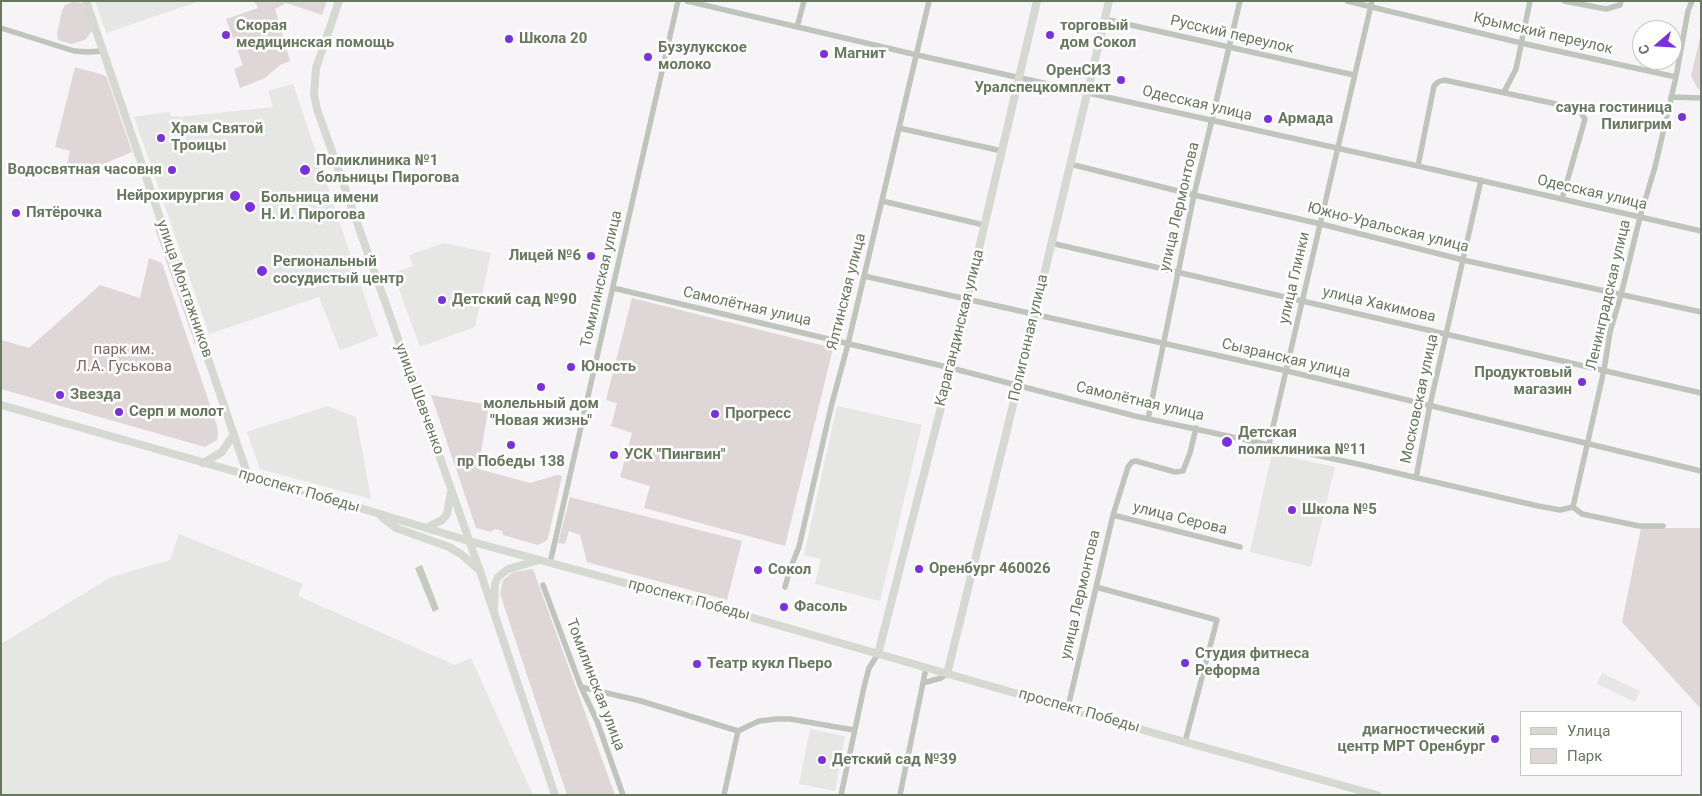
<!DOCTYPE html>
<meta charset="utf-8">
<style>
body{margin:0}
#map{position:relative;width:1702px;height:796px;overflow:hidden;background:#f7f4f7;font-family:Roboto,sans-serif}
canvas{display:block}
.frame{position:absolute;inset:0;border:2px solid #68785e;pointer-events:none}
.legend{position:absolute;left:1520px;top:711px;width:162px;height:65px;box-sizing:border-box;background:#fff;border:1px solid #c3c9bf;margin:0;padding:6px 9px;list-style:none;font-size:15px;color:#68785e}
.legend li{display:flex;align-items:center;gap:10px;height:25px}
.legend b{width:25px;border:1px solid #c3c9bf}
.north{position:absolute;left:1632px;top:20px;width:50px;height:50px;box-sizing:border-box;background:#fff;border:1px solid #c3c9bf;border-radius:50%;rotate:251deg;font-size:14px;font-weight:700;line-height:20px;text-align:center;color:#68785e}
.north::after{content:'';display:block;margin:auto;width:18px;height:22px;background:#7a30dc;clip-path:polygon(50% 0,100% 100%,50% 72%,0 100%)}
</style>
<div id="map">
<canvas width="1702" height="796"></canvas>
<div class="frame"></div>
<ul class="legend">
<li><b style="height:6px;background:#d5d9d2"></b>Улица</li>
<li><b style="height:14px;background:#ded6d7"></b>Парк</li>
</ul>
<div class="north">С</div>
</div>
<script>
const c = document.querySelector('canvas').getContext('2d');
c.lineJoin = 'round';
function fillPath(path, color) { c.fillStyle = color; c.fill(path, 'evenodd'); }
const shape = rows => new Path2D(rows.map(r => 'M' + r).join(''));
function trace(path, color, width, dash) { c.strokeStyle = color; c.lineWidth = width; c.lineCap = dash ? 'butt' : 'round'; c.setLineDash(dash || []); c.stroke(path); }
function label(font, color, halo, rows, align = 'center') {
  c.font = font + ' Roboto,sans-serif'; c.lineWidth = 5; c.setLineDash([]); c.textBaseline = 'middle'; c.strokeStyle = halo; c.fillStyle = color; for (const [text, x, y, turn = 0] of rows) {
    c.save(); c.translate(x, y); c.rotate((+turn || 0) * Math.PI / 180); c.textAlign = isNaN(turn) ? turn : align; if (halo) c.strokeText(text, 0, 0); c.fillText(text, 0, 0); c.restore();
  }
}
fillPath(shape([
 [95,1,200,1,106,33],
 [293,84,378,336,340,350,319,297,209,334,134,117,169,112,172,117,178,116,179,117,273,107,268,91],
 [444,243,491,253,475,327,420,347,393,273,413,266,409,255],
 [327,406,356,417,371,499,260,469,247,432],
 [837,406,922,425,880,601,815,584,821,559,804,555],
 [1272,453,1335,467,1311,567,1250,552],
 [179,534,303,584,298,596,455,665,471,658,533,795,1,795,1,644,111,577,170,560],
 [1602,673,1640,691,1635,702,1597,684],
 [810,729,845,736,835,791,799,784]
]), '#e6e6e5');
fillPath(shape([
 [254,1,327,1,322,15,286,3,275,9,290,61,280,65,265,78,240,88,234,69,243,65,226,19,258,8],
 [73,2,82,3,88,17,92,31,85,40,71,44,58,40,57,33,62,11,65,5],
 [1701,33,1701,89,1698,89,1691,76],
 [75,67,104,75,107,78,132,152,75,176,64,176,70,151,55,147],
 [155,229,160,230,198,342,195,344],
 [149,258,162,263,217,426,218,434,217,440,205,447,1,389,1,340,29,348,100,285,140,298],
 [632,298,833,348,785,546,644,508,650,486,620,477,632,433,611,426,617,403,606,400],
 [431,395,489,405,478,469,530,483,557,475,562,476,548,538,546,541,538,545,503,535,502,531,498,530,495,529,491,532,476,528],
 [570,497,742,541,727,600,587,562,580,535,569,531,565,544,558,543],
 [1641,528,1701,528,1701,709,1622,622],
 [533,569,615,795,567,795,500,594,503,580,513,572]
]), '#ded6d7');
fillPath(shape([
 [422,565,439,609,433,612,415,568]
]), '#c4cbbd');
trace(shape([
 [687,1,917,55,1418,166,1701,231],
 [1347,1,1521,43,1676,77],
 [1564,1,1606,9,1620,5,1621,1],
 [1104,19,1354,75],
 [797,27,804,1],
 [1,28,74,51,88,52,102,51],
 [1504,92,1516,69,1530,1],
 [1671,97,1701,98],
 [899,128,1002,151],
 [1070,164,1194,195,1321,224,1463,260,1701,312],
 [1418,166,1434,86,1438,82,1444,80,1552,103,1579,110,1585,119,1562,199],
 [882,201,984,225],
 [1051,243,1701,393],
 [864,276,1287,371,1701,471],
 [613,288,951,368,1135,416,1362,465,1538,506,1560,510,1573,507],
 [1148,419,1194,195,1240,1],
 [1269,444,1372,1],
 [1416,478,1430,405,1481,180],
 [1573,507,1604,370,1610,332,1621,295,1640,217,1655,167,1676,77,1688,11,1692,1],
 [1573,507,1582,514,1639,526,1663,526],
 [1113,515,1240,547],
 [550,563,678,1],
 [543,585,581,687,597,721,623,795],
 [785,587,790,569,799,547,831,407,848,344,929,1],
 [1096,587,1217,620,1185,742],
 [923,683,941,678,947,674],
 [581,687,641,701,738,731,759,721,776,719,790,719,854,730],
 [1068,707,1113,515,1128,467,1132,462,1136,461,1175,472,1183,471,1190,453,1196,428],
 [724,795,738,731],
 [841,795,864,687,869,668,878,654],
 [900,795,926,668]
]), '#bfc4bc', 5.5);
trace(shape([
 [86,1,248,476],
 [339,1,316,68,314,94,317,109,480,571,555,795],
 [1,405,304,491,469,541,729,611,1185,742,1377,795],
 [203,463,222,452,234,434],
 [382,517,396,528,449,547,461,554,478,569],
 [426,528,442,520,447,514,451,492],
 [494,608,495,584,498,577,508,569,536,561],
 [878,654,951,368,1037,1],
 [947,674,1016,393,1109,1]
]), '#d5d9d2', 8);
for (const [x, y, r, color] of [
 [226,35,5,"#7a30dc"],
 [1050,35,5,"#7a30dc"],
 [509,39,5,"#7a30dc"],
 [824,54,5,"#7a30dc"],
 [648,57,5,"#7a30dc"],
 [1121,80,5,"#7a30dc"],
 [1682,117,5,"#7a30dc"],
 [1268,119,5,"#7a30dc"],
 [161,138,5,"#7a30dc"],
 [172,170,5,"#7a30dc"],
 [305,170,6,"#7a30dc"],
 [235,196,6,"#7a30dc"],
 [250,207,6,"#7a30dc"],
 [16,213,5,"#7a30dc"],
 [591,256,5,"#7a30dc"],
 [262,271,6,"#7a30dc"],
 [442,300,5,"#7a30dc"],
 [571,367,5,"#7a30dc"],
 [1582,382,5,"#7a30dc"],
 [541,387,5,"#7a30dc"],
 [60,395,5,"#7a30dc"],
 [119,412,5,"#7a30dc"],
 [715,414,5,"#7a30dc"],
 [1227,442,6,"#7a30dc"],
 [511,445,5,"#7a30dc"],
 [614,455,5,"#7a30dc"],
 [1292,510,5,"#7a30dc"],
 [919,569,5,"#7a30dc"],
 [758,570,5,"#7a30dc"],
 [784,607,5,"#7a30dc"],
 [1185,663,5,"#7a30dc"],
 [697,664,5,"#7a30dc"],
 [1495,739,5,"#7a30dc"],
 [822,760,5,"#7a30dc"]
]) { const dot = new Path2D(); dot.arc(x, y, r, 0, 2 * Math.PI); c.fillStyle = color; c.fill(dot); trace(dot, '#fff', 2); }
label('bold 15px', '#68785e', '#fff', [
 ["Скорая",236,26],
 ["медицинская помощь",236,43],
 ["торговый",1060,26],
 ["дом Сокол",1060,43],
 ["Школа 20",519,39],
 ["Бузулукское",658,48],
 ["молоко",658,65],
 ["Магнит",834,54],
 ["ОренСИЗ",1111,71,"right"],
 ["Уралспецкомплект",1111,88,"right"],
 ["сауна гостиница",1672,108,"right"],
 ["Пилигрим",1672,125,"right"],
 ["Армада",1278,119],
 ["Храм Святой",171,129],
 ["Троицы",171,146],
 ["Поликлиника №1",316,161],
 ["больницы Пирогова",316,178],
 ["Водосвятная часовня",162,170,"right"],
 ["Нейрохирургия",224,196,"right"],
 ["Больница имени",261,198],
 ["Н. И. Пирогова",261,215],
 ["Пятёрочка",26,213],
 ["Лицей №6",581,256,"right"],
 ["Региональный",273,262],
 ["сосудистый центр",273,279],
 ["Детский сад №90",452,300],
 ["Юность",581,367],
 ["Продуктовый",1572,373,"right"],
 ["магазин",1572,390,"right"],
 ["Звезда",70,395],
 ["молельный дом",541,404,"center"],
 ["\"Новая жизнь\"",541,421,"center"],
 ["Серп и молот",129,412],
 ["Прогресс",725,414],
 ["Детская",1238,433],
 ["поликлиника №11",1238,450],
 ["УСК \"Пингвин\"",624,455],
 ["пр Победы 138",511,462,"center"],
 ["Школа №5",1302,510],
 ["Оренбург 460026",929,569],
 ["Сокол",768,570],
 ["Фасоль",794,607],
 ["Студия фитнеса",1195,654],
 ["Реформа",1195,671],
 ["Театр кукл Пьеро",707,664],
 ["диагностический",1485,730,"right"],
 ["центр МРТ Оренбург",1485,747,"right"],
 ["Детский сад №39",832,760]
], 'left');
label('15px', '#68785e', '#fff', [
 ["Крымский переулок",1543,34,13],
 ["Русский переулок",1232,35,13],
 ["Одесская улица",1197,104,13],
 ["Одесская улица",1592,193,13],
 ["улица Лермонтова",1180,207,-77],
 ["Южно-Уральская улица",1388,228,14],
 ["улица Глинки",1295,278,-77],
 ["Томилинская улица",602,279,-77],
 ["улица Монтажников",184,289,71],
 ["Ялтинская улица",847,292,-76],
 ["Ленинградская улица",1609,295,-77],
 ["улица Хакимова",1379,305,13],
 ["Самолётная улица",747,307,13],
 ["Карагандинская улица",960,328,-76],
 ["Полигонная улица",1029,338,-77],
 ["Сызранская улица",1286,359,13],
 ["улица Шевченко",419,399,70],
 ["Московская улица",1420,399,-78],
 ["Самолётная улица",1140,402,13],
 ["проспект Победы",299,491,16],
 ["улица Серова",1180,519,14],
 ["улица Лермонтова",1081,595,-77],
 ["проспект Победы",689,600,15],
 ["Томилинская улица",595,685,69],
 ["проспект Победы",1079,711,16]
]);
label('15px', '#7c6666', '#fff', [
 ["парк им.",124,350],
 ["Л.А. Гуськова",124,367]
]);
</script>
